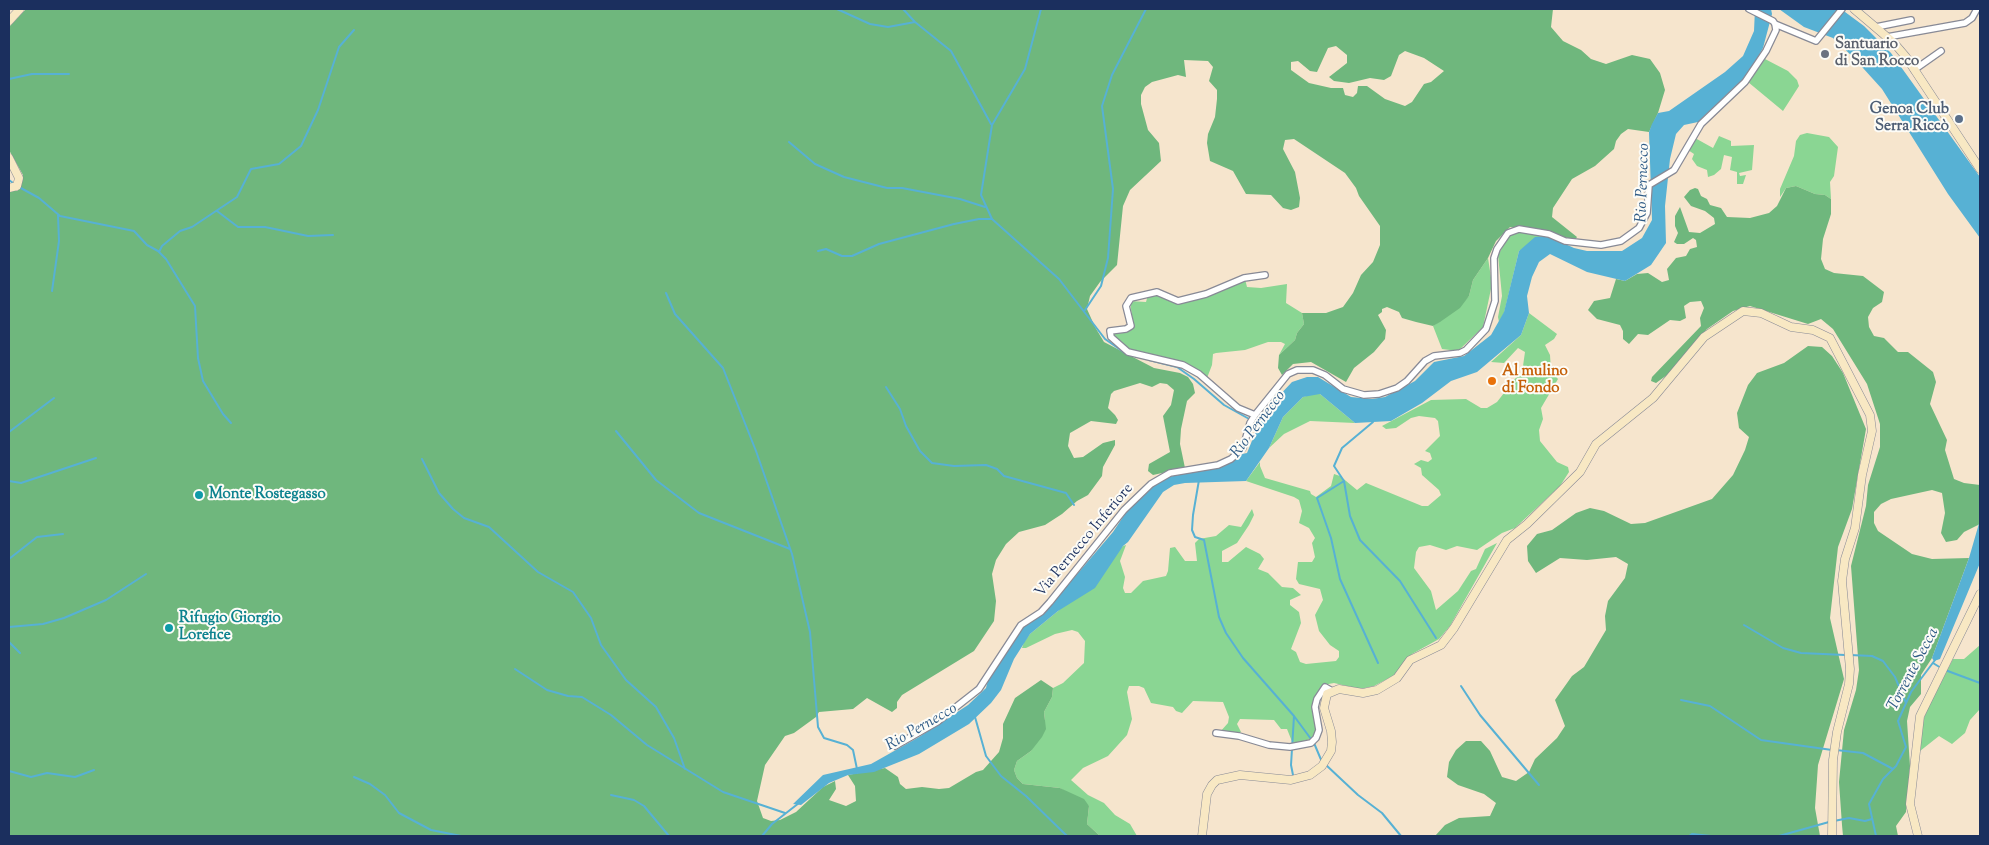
<!DOCTYPE html>
<meta charset="utf-8">
<style>
body{margin:0}
#map{position:relative;width:1989px;height:845px;overflow:hidden;background:#f6e5cd;font-family:"Sorts Mill Goudy",serif}
canvas{display:block}
.frame{position:absolute;inset:0;border:10px solid #1b2f5e;pointer-events:none}
</style>
<div id="map">
<canvas width="1989" height="845"></canvas>
<div class="frame"></div>
</div>
<script>
const c = document.querySelector('canvas').getContext('2d');
c.lineJoin = 'round';
function fillPath(path, color) { c.fillStyle = color; c.fill(path, 'evenodd'); }
const shape = rows => new Path2D(rows.map(r => 'M' + r).join(''));
function trace(path, color, width, dash) { c.strokeStyle = color; c.lineWidth = width; c.lineCap = dash ? 'butt' : 'round'; c.setLineDash(dash || []); c.stroke(path); }
function label(font, color, halo, rows, align = 'center') {
  c.font = font + ' "Sorts Mill Goudy",serif'; c.lineWidth = 4; c.setLineDash([]); c.textBaseline = 'middle'; c.strokeStyle = halo; c.fillStyle = color; for (const [text, x, y, turn = 0] of rows) {
    c.save(); c.translate(x, y); c.rotate((+turn || 0) * Math.PI / 180); c.textAlign = isNaN(turn) ? turn : align; if (halo) c.strokeText(text, 0, 0); c.fillText(text, 0, 0); c.restore();
  }
}
fillPath(shape([
 [1765,59,1788,71,1797,80,1799,86,1783,111,1748,82],
 [1807,133,1829,137,1838,147,1834,176,1830,182,1831,199,1825,195,1815,194,1796,186,1786,188,1780,197,1780,189,1794,156,1796,141,1800,135],
 [1719,136,1731,141,1731,146,1754,145,1752,170,1739,173,1740,176,1746,175,1743,184,1737,184,1737,172,1730,170,1732,157,1724,155,1721,169,1714,175,1708,177,1707,170,1697,166,1692,159,1694,154,1688,150,1695,138,1713,148],
 [1519,232,1548,236,1519,251,1504,313,1499,322,1498,317,1502,296,1498,255,1511,233],
 [1488,258,1492,284,1483,327,1458,351,1442,349,1433,326,1456,309,1469,296,1473,280],
 [1245,279,1247,287,1261,288,1287,284,1286,303,1302,313,1304,324,1297,333,1295,340,1279,355,1285,344,1281,342,1268,342,1245,350,1216,353,1213,354,1212,365,1207,378,1182,363,1158,356,1130,352,1113,337,1113,332,1133,325,1130,301,1146,302,1148,295,1158,295,1179,303],
 [1529,313,1557,334,1554,339,1545,345,1550,355,1551,371,1558,379,1541,408,1543,419,1539,430,1540,441,1557,462,1568,467,1569,472,1560,486,1515,528,1502,533,1477,550,1457,546,1446,550,1430,545,1419,547,1416,552,1414,568,1431,591,1436,610,1458,591,1471,571,1476,569,1485,549,1497,543,1450,626,1439,639,1412,654,1393,676,1374,686,1360,689,1334,683,1323,685,1315,697,1312,711,1316,727,1314,738,1293,744,1287,729,1281,729,1274,720,1240,719,1237,724,1241,732,1238,734,1220,732,1228,723,1229,717,1223,702,1193,701,1182,713,1176,711,1173,707,1151,703,1144,688,1139,686,1129,686,1127,692,1132,719,1127,735,1108,756,1083,768,1071,780,1088,795,1104,803,1115,815,1130,824,1137,836,1100,836,1087,824,1089,806,1060,788,1023,784,1017,778,1014,770,1017,761,1031,751,1045,720,1044,712,1052,697,1053,688,1063,683,1084,663,1085,641,1078,632,1072,630,1055,634,1026,648,1022,648,1024,642,1030,634,1058,611,1123,546,1126,545,1120,561,1125,577,1123,588,1125,593,1131,593,1143,581,1166,576,1168,571,1170,548,1175,547,1185,561,1197,561,1195,543,1199,539,1216,536,1229,525,1241,527,1252,509,1254,515,1249,525,1237,543,1222,551,1222,562,1228,562,1246,547,1260,554,1264,559,1258,569,1268,573,1282,587,1293,588,1301,595,1290,600,1290,605,1299,612,1301,623,1291,649,1296,652,1300,662,1306,664,1336,661,1339,657,1339,651,1330,645,1319,631,1315,615,1323,600,1320,589,1299,584,1296,579,1298,562,1312,562,1315,557,1312,543,1315,538,1309,528,1299,523,1302,511,1299,500,1294,497,1246,481,1260,462,1260,466,1265,478,1310,491,1311,494,1316,497,1331,486,1334,474,1340,476,1357,490,1366,483,1422,506,1428,506,1441,495,1439,490,1422,475,1421,468,1414,464,1421,460,1428,462,1432,459,1430,453,1425,451,1440,436,1438,421,1435,418,1419,416,1411,418,1396,428,1386,429,1382,426,1431,400,1466,399,1481,408,1487,408,1497,402,1504,393,1504,388,1522,373,1525,352,1518,348,1504,363,1491,362,1521,335],
 [1313,394,1320,394,1355,423,1310,421,1284,434,1269,448,1283,417,1303,397],
 [1980,645,1980,709,1970,720,1965,733,1952,744,1939,736,1920,751,1921,726,1927,710,1953,659,1964,659]
]), '#8ad693');
fillPath(shape([
 [26,9,1553,9,1551,27,1563,41,1581,50,1591,59,1606,64,1632,55,1650,59,1660,73,1665,90,1658,113,1649,132,1628,129,1621,134,1616,141,1614,149,1595,166,1572,179,1553,208,1552,217,1577,237,1575,240,1536,229,1510,227,1496,241,1488,258,1473,280,1469,296,1460,308,1440,322,1433,326,1416,322,1402,318,1399,312,1387,307,1382,309,1382,312,1378,315,1386,330,1385,339,1374,352,1354,368,1346,382,1311,362,1293,364,1282,375,1278,368,1279,355,1295,340,1297,333,1304,324,1302,313,1326,313,1343,307,1353,293,1361,275,1373,262,1380,245,1380,226,1359,196,1356,188,1345,173,1294,139,1285,140,1283,149,1295,172,1300,198,1299,207,1291,210,1283,208,1271,195,1246,194,1233,171,1210,161,1207,143,1208,134,1215,117,1217,99,1217,90,1209,81,1213,67,1208,61,1184,60,1186,77,1178,75,1152,82,1145,87,1141,95,1141,104,1148,130,1159,143,1161,161,1130,190,1123,206,1117,265,1100,282,1090,296,1087,309,1095,327,1104,342,1154,368,1180,373,1188,377,1193,384,1195,393,1187,401,1181,429,1180,444,1185,468,1153,475,1148,471,1149,464,1170,452,1163,416,1171,405,1174,390,1167,384,1160,383,1152,387,1140,383,1114,391,1111,394,1108,408,1115,415,1118,420,1116,424,1091,421,1070,433,1068,446,1074,458,1083,457,1103,443,1115,440,1115,445,1103,467,1102,476,1088,495,1077,501,1062,514,1045,525,1019,532,1006,544,996,560,992,574,996,601,994,621,974,651,902,695,897,702,897,708,892,712,867,698,853,709,819,712,816,717,794,733,785,736,765,765,757,801,763,818,771,821,780,820,796,812,823,787,835,781,836,789,829,800,846,806,856,801,855,786,848,775,885,768,898,777,900,784,906,789,922,787,939,789,949,788,976,772,983,770,999,752,1003,738,1003,724,1015,698,1041,680,1053,688,1052,697,1044,712,1046,729,1042,737,1031,751,1017,761,1014,770,1017,778,1023,784,1060,788,1084,799,1089,806,1087,824,1100,836,9,836,9,191,17,191,20,188,23,175,9,150,9,27],
 [1336,46,1347,55,1347,63,1329,77,1334,81,1349,83,1370,78,1384,80,1391,76,1399,55,1405,51,1424,58,1444,71,1431,82,1424,84,1412,102,1405,106,1385,99,1367,86,1358,86,1357,93,1353,97,1345,95,1343,88,1331,88,1309,83,1291,70,1291,62,1298,61,1310,71,1317,72,1328,48],
 [1796,186,1815,194,1825,195,1831,199,1831,214,1823,239,1821,259,1825,269,1834,273,1863,276,1884,292,1882,302,1873,308,1868,317,1869,327,1874,336,1884,338,1898,352,1908,352,1933,372,1936,382,1930,404,1947,440,1945,450,1954,479,1964,483,1980,485,1980,524,1964,532,1957,540,1946,542,1941,533,1945,513,1942,493,1932,490,1891,499,1881,504,1874,512,1874,523,1878,531,1912,554,1932,559,1969,558,1932,658,1921,675,1921,694,1910,707,1907,721,1910,766,1906,812,1896,826,1898,836,1843,836,1842,825,1839,782,1844,730,1856,690,1859,670,1851,566,1866,506,1868,485,1880,447,1880,424,1867,384,1833,329,1821,319,1808,324,1750,306,1733,311,1707,329,1674,370,1656,383,1651,381,1652,377,1701,326,1700,318,1704,308,1701,301,1690,302,1684,306,1686,318,1680,321,1670,320,1648,335,1638,334,1629,344,1623,339,1623,331,1620,325,1597,319,1588,310,1594,301,1610,298,1616,279,1625,281,1637,274,1648,273,1662,282,1669,280,1667,269,1676,258,1686,256,1690,249,1697,247,1696,240,1693,238,1684,244,1677,244,1674,242,1678,233,1675,226,1675,216,1680,207,1689,232,1700,233,1715,224,1714,218,1705,211,1691,206,1684,197,1690,190,1695,188,1698,189,1701,196,1707,199,1710,205,1721,208,1727,217,1750,218,1769,213,1777,206,1786,188],
 [1808,346,1822,347,1832,356,1843,373,1866,429,1852,509,1838,547,1830,618,1844,679,1818,765,1815,808,1820,836,1435,836,1445,825,1459,818,1490,816,1496,803,1484,794,1458,785,1447,777,1449,762,1456,750,1466,741,1481,741,1490,751,1502,777,1516,781,1529,772,1535,759,1557,738,1565,726,1555,700,1572,676,1584,667,1606,630,1605,616,1608,601,1625,578,1628,564,1616,557,1587,560,1560,558,1536,573,1528,561,1527,546,1537,534,1552,530,1576,513,1590,508,1604,511,1631,524,1645,523,1712,499,1733,475,1745,450,1749,437,1739,428,1737,413,1748,385,1757,373,1784,363]
]), '#6fb77d');
fillPath(shape([
 [1755,9,1771,9,1772,14,1763,48,1752,68,1742,80,1698,122,1684,125,1676,134,1670,159,1665,206,1666,243,1651,265,1625,281,1587,272,1550,254,1539,262,1532,277,1527,296,1529,313,1521,335,1477,372,1451,381,1422,403,1391,421,1355,423,1320,394,1303,397,1283,417,1269,448,1246,481,1185,483,1174,485,1163,492,1128,542,1123,546,1095,588,1058,611,1030,634,1014,659,1001,690,991,703,969,724,919,754,874,772,848,775,829,783,801,805,793,804,823,775,871,764,919,737,968,705,986,688,988,680,1023,626,1055,600,1113,532,1127,511,1163,478,1225,466,1242,454,1247,453,1260,421,1274,401,1292,382,1307,377,1318,377,1351,397,1372,399,1385,397,1415,381,1434,362,1464,356,1491,335,1504,312,1519,251,1535,237,1548,236,1574,248,1587,251,1622,251,1642,238,1652,220,1649,132,1652,124,1658,113,1669,111,1725,72,1743,56,1754,31],
 [1779,9,1841,9,1864,26,1891,53,1980,177,1980,238,1948,194,1882,89,1853,57,1833,38,1804,27],
 [1980,520,1980,563,1940,659,1934,661,1932,658,1969,558]
]), '#57b1d4');
trace(shape([
 [837,9,870,24,888,27,915,22],
 [903,9,915,22,951,51,991,124],
 [1041,9,1025,69,992,125,981,195,992,219,1059,279,1105,339,1125,353],
 [9,79,32,74,69,74],
 [789,142,815,164,844,177,887,188,902,188,960,199,985,207],
 [9,180,13,183],
 [19,187,39,198,60,216,134,231,147,245,158,251,166,259,195,306,198,358,203,381,223,414,231,423],
 [217,211,238,227,265,227,308,236,333,235],
 [818,251,826,249,842,256,852,256,879,244,954,224,979,219,992,219],
 [159,252,162,246,180,231,192,227,237,197,251,169,279,164,301,146,318,110,339,47,354,30],
 [52,291,59,241,58,215],
 [666,293,675,314,723,368,756,451,792,554,810,632,818,727,824,738,847,745,853,750,857,769],
 [1085,310,1101,286,1108,258,1113,189,1102,106,1112,75,1146,9],
 [1149,360,1177,367,1194,379,1224,405,1260,425],
 [886,387,900,409,906,426,920,451,932,463,954,466,986,465,997,469,1004,476,1066,493,1074,505],
 [1373,422,1342,448,1334,466,1344,481,1350,516,1360,540,1400,581,1436,638],
 [616,431,656,480,699,513,790,549],
 [9,432,54,398],
 [422,459,439,493,453,509,464,518,489,527,538,572,573,592,591,618,601,645,626,680,656,707,674,738,685,769],
 [1199,480,1193,515,1192,530,1195,537,1204,540,1219,617,1226,633,1243,658,1294,716,1311,739],
 [9,481,21,483,96,458],
 [1344,481,1317,498,1331,538,1340,579,1378,663],
 [9,559,37,537,63,534],
 [1744,625,1783,648,1801,653,1845,655],
 [9,627,43,624,64,618,106,600,146,574],
 [9,642,20,653],
 [1850,655,1872,656,1883,661,1895,677,1906,703],
 [1933,663,1941,668],
 [515,669,547,690,568,696,582,697,611,715,647,745,723,792,785,813],
 [1945,670,1980,683],
 [1461,686,1480,715,1539,785],
 [1681,700,1710,706,1761,740,1832,750],
 [975,717,986,756,1001,776,1026,796,1067,836],
 [1314,743,1322,762],
 [1836,750,1863,753,1893,769],
 [1326,765,1358,795,1382,813,1401,836],
 [9,771,31,777,47,773,75,777,94,770],
 [1293,775,1291,765,1294,716],
 [354,777,370,784,385,795,399,813,431,830,461,836],
 [611,795,634,800,644,806,669,836],
 [1834,821,1849,818,1865,821,1872,819],
 [762,836,772,824,799,803],
 [1689,836,1692,834,1711,836],
 [1779,836,1829,822],
 [1876,836,1869,804,1883,779,1896,766,1906,747,1898,721,1911,692,1935,660]
]), '#57b1d4', 2);
const street = shape([
 [1775,24,1816,41,1842,9],
 [1876,27,1911,20],
 [1887,37,1965,23,1972,18,1977,9],
 [1914,70,1941,51],
 [1255,415,1238,408,1199,374,1183,365,1128,352,1111,337,1110,331,1126,329,1131,326,1126,306,1131,298,1157,292,1178,301,1206,294,1244,278,1265,275],
 [1216,733,1239,736,1269,745,1290,747,1311,743,1316,738,1319,730,1315,707,1317,699,1325,687,1332,691],
 [895,746,937,722,979,689,1021,625,1041,612,1050,602,1124,510,1151,484,1170,473,1218,465,1231,459,1243,448,1250,423,1255,415,1288,374,1297,370,1313,370,1325,375,1343,389,1364,395,1379,394,1397,388,1407,381,1425,361,1434,356,1460,353,1466,350,1486,329,1495,301,1494,258,1497,249,1508,233,1519,229,1549,234,1565,241,1601,245,1621,241,1639,228,1647,213,1649,185,1674,170,1701,124,1745,82,1766,51,1776,30,1775,24,1773,21,1749,9]
]);
const secondary = shape([
 [1854,9,1894,43,1906,57,1980,169],
 [9,21,20,9],
 [9,158,19,178,17,186,9,188],
 [1202,836,1207,794,1212,785,1217,780,1240,775,1291,780,1310,775,1322,766,1331,751,1332,742,1331,731,1324,708,1327,694,1339,689,1363,693,1377,690,1397,678,1410,660,1441,645,1454,628,1507,540,1527,524,1580,472,1596,444,1653,398,1704,337,1743,311,1761,313,1791,327,1813,330,1830,338,1870,415,1872,431,1862,475,1855,528,1845,559,1842,581,1850,669,1849,684,1837,732,1833,760,1832,836],
 [1918,836,1910,804,1920,716,1980,594]
]);
trace(street, '#888a96', 8);
trace(secondary, '#888a96', 9);
trace(street, '#fff', 5.5);
trace(secondary, '#f8e8c3', 8);
for (const [x, y, r, color] of [
 [1825,54,5,"#6b7280"],
 [1959,119,5,"#5c6f8a"],
 [1492,381,5,"#e8710a"],
 [199,495,5,"#0f9aa8"],
 [169,628,5,"#0f9aa8"]
]) { const dot = new Path2D(); dot.arc(x, y, r, 0, 2 * Math.PI); c.fillStyle = color; c.fill(dot); trace(dot, '#fdfcf7', 2); }
label('bold 15px', '#5b616d', '#fdfcf7', [
 ["Santuario",1835,45],
 ["di San Rocco",1835,62]
], 'left');
label('bold 15px', '#4e5e75', '#fdfcf7', [
 ["Genoa Club",1949,110],
 ["Serra Riccò",1949,127]
], 'right');
label('bold 15px', '#c56008', '#fdfcf7', [
 ["Al mulino",1502,372],
 ["di Fondo",1502,389]
], 'left');
label('bold 15px', '#0d838f', '#fdfcf7', [
 ["Monte Rostegasso",209,495],
 ["Rifugio Giorgio",179,619],
 ["Lorefice",179,636]
], 'left');
label('15px', '#1b2f5e', '#fdfcf7', [
 ["Via Pernecco Inferiore",1085,541,-50]
]);
label('italic 16px', '#305c87', '#fdfcf7', [
 ["Rio Pernecco",1644,183,-88],
 ["Rio Pernecco",1259,425,-53],
 ["Torrente Secca",1914,670,-62],
 ["Rio Pernecco",922,728,-30]
]);
</script>
